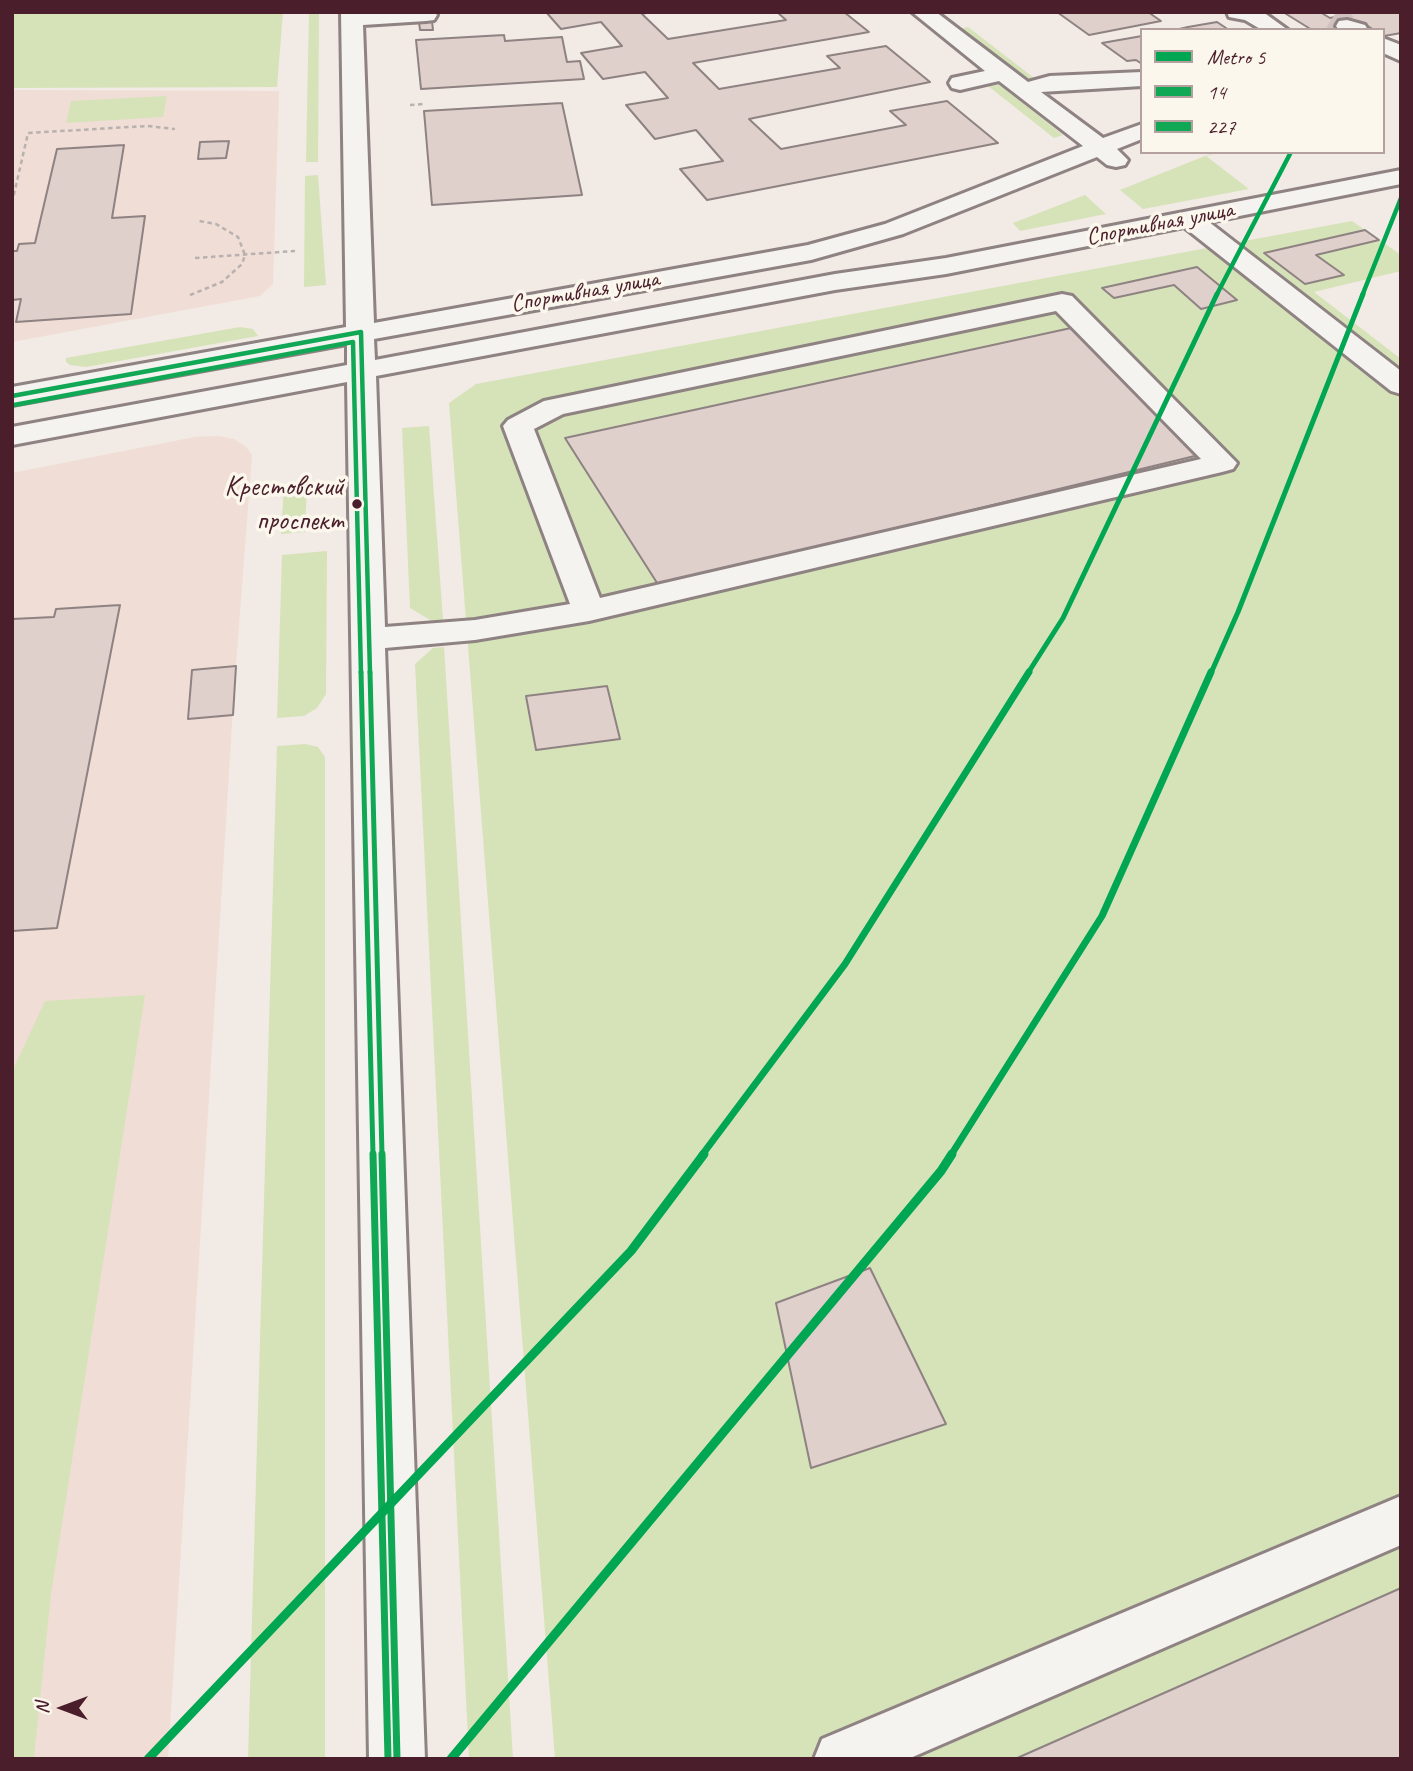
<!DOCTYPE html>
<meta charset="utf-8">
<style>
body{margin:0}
#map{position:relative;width:1413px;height:1771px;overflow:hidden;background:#f2eae4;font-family:Caveat,sans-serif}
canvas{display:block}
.frame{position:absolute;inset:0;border:14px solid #4a1f2b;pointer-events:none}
.legend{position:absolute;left:1140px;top:28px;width:245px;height:126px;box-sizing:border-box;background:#fbf7ec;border:2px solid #b4a19f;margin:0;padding:9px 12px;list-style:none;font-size:21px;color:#4a1f2b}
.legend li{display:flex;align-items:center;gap:14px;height:35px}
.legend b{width:35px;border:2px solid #b4a19f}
.north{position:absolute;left:28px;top:1673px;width:70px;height:70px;-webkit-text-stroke:5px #fbf7ec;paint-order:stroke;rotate:270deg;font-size:19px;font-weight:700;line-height:28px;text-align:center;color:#4a1f2b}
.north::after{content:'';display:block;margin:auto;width:24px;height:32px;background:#4a1f2b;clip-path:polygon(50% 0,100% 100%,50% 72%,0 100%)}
</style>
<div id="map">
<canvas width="1413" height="1771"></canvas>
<div class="frame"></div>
<ul class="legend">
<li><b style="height:9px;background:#00a651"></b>Metro 5</li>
<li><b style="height:9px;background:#10a855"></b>14</li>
<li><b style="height:9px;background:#10a855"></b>227</li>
</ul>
<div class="north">N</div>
</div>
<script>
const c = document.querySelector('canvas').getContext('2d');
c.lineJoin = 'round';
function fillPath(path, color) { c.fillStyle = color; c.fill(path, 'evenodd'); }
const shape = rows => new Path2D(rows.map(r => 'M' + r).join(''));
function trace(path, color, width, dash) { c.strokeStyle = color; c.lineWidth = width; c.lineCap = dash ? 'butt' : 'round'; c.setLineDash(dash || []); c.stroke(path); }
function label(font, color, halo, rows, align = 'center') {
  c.font = font + ' Caveat,sans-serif'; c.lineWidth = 7; c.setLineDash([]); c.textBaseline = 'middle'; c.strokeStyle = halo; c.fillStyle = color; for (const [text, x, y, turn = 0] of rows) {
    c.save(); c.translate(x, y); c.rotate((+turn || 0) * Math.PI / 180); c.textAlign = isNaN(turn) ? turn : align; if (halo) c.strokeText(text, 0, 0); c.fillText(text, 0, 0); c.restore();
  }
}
fillPath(shape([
 [12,90,279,91,273,284,260,296,12,342],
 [217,436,234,439,246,447,252,455,234,691,168,1759,12,1759,12,473,195,437]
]), '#f0ddd5');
fillPath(shape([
 [12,12,283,12,277,87,12,88],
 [309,12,319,12,318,162,306,162],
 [968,27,1038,81,1027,82,957,30],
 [1000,85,1063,135,1054,138,988,86],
 [167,96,163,117,66,123,71,101],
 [1215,152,1221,152,1206,156,1249,189,1143,209,1120,190],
 [318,175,326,285,304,287,305,176],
 [1085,195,1106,214,1020,231,1013,223],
 [1352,221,1401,255,1401,271,1314,292,1401,359,1401,1759,555,1759,449,403,476,384],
 [240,327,253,329,258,336,86,367,70,365,66,362,66,358],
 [429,426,443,620,432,621,410,608,402,428],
 [307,483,305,532,281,534,284,485],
 [327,551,326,694,317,708,304,716,277,718,282,555],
 [444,647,513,1759,469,1759,415,664,433,648],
 [306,744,318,747,325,757,325,1759,248,1759,277,746],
 [145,995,51,1594,34,1757,12,1759,12,1072,45,1001]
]), '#d6e3b9');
const building = shape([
 [546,12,650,12,642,14,668,39,786,20,777,12,844,12,869,32,693,63,719,89,840,68,827,56,886,46,930,82,749,119,781,149,906,125,890,111,947,101,998,143,707,200,680,169,723,161,696,130,655,139,626,105,668,98,645,72,603,79,581,53,622,46,601,22,561,29,546,12],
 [1057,12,1148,12,1161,21,1089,35,1057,12],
 [1283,12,1320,12,1330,18,1349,14,1345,12,1401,12,1401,33,1384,36,1383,30,1374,30,1363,23,1343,27,1347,30,1312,30,1283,12],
 [432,21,433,30,420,30,419,22,432,21],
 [1217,22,1229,30,1175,30,1188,27,1217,22],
 [504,35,505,41,562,37,567,62,580,61,584,79,421,89,416,40,504,35],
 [1142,36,1142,64,1136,60,1127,61,1102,43,1142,36],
 [562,103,582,195,432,205,424,111,562,103],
 [229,141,226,158,198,159,200,142,229,141],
 [124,145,112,218,145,216,131,314,16,322,21,299,12,300,12,251,17,251,19,244,35,243,57,149,124,145],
 [1365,230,1379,240,1316,255,1344,275,1305,284,1264,253,1365,230],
 [1197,267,1237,300,1201,309,1174,285,1114,298,1102,288,1197,267],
 [1071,328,1203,454,659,586,565,438,1071,328],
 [120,605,57,928,12,931,12,619,54,617,56,609,120,605],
 [236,666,233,715,188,719,192,670,236,666],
 [607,686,620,739,536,750,526,696,607,686],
 [870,1268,946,1424,811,1468,776,1303,870,1268],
 [1401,1588,1401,1759,1015,1759,1401,1588]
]);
fillPath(building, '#e0d0cc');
trace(building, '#8e8282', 2);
trace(shape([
 [1333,17,1347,26]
]), '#d0c1bf', 24, [24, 12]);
const minor = shape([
 [341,12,435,12,437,15,434,20,426,21,363,25,374,323,808,245,885,224,1083,146,999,81,960,90,952,88,949,83,952,78,985,71,912,12,936,12,1028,82,1050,76,1142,72,1142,86,1041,92,1103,138,1142,124,1142,139,1117,149,1128,160,1125,165,1116,167,1107,165,1097,157,903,234,811,260,374,339,375,360,835,274,946,258,1401,170,1401,184,1209,222,1401,371,1401,394,1391,391,1184,227,946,274,835,290,376,376,385,627,475,620,570,604,503,426,508,420,544,401,1062,294,1072,296,1237,463,1233,469,1222,472,589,621,475,640,385,648,425,1759,369,1759,347,382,12,445,12,427,347,365,347,344,12,405,12,387,346,327,341,12],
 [1056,311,1201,459,600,598,534,429,563,414,1056,311],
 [1227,12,1263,12,1288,30,1262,30,1245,20,1229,17,1227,12],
 [1347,20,1365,25,1368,30,1339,30,1336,26,1339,21,1347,20],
 [1383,38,1401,45,1401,61,1383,53,1383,38],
 [1401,1496,1401,1545,908,1759,814,1759,822,1739,1401,1496]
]);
trace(minor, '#8e8282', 6);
trace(shape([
 [410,105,423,104],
 [12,203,28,133,147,126,175,129],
 [195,258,295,251],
 [190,295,222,282,242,264,245,255,238,237,216,224,199,221]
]), '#b7b1af', 2.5, [4.5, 3.5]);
fillPath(minor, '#f5f3ef');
trace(shape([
 [12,396,361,332,370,673]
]), '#10a855', 4.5);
trace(shape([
 [370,672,382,1155]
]), '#10a855', 5);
trace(shape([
 [382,1154,397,1759]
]), '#10a855', 7);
trace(shape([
 [14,405,353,342,361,673]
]), '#10a855', 4.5);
trace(shape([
 [361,672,373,1155]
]), '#10a855', 5);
trace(shape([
 [373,1154,388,1759]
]), '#10a855', 7);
trace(shape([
 [1216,296,1291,152],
 [1362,296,1401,198]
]), '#00a651', 4.5);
trace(shape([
 [1028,673,1063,618,1217,294],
 [1211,673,1238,612,1363,294]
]), '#00a651', 5);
trace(shape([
 [702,1155,845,964,1029,672],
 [951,1155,1102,916,1211,672]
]), '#00a651', 7);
trace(shape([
 [148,1759,631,1251,704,1154],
 [451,1759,941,1171,952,1154]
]), '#00a651', 9);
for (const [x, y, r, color] of [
 [357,504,6,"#4a1f2b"]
]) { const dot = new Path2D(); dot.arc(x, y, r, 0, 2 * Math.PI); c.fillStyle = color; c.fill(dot); trace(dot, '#fbf7ec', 2.5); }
label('24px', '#4a1f2b', '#fbf7ec', [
 ["Спортивная улица",1160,224,-11],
 ["Спортивная улица",585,292,-10]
]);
label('28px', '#4a1f2b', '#fbf7ec', [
 ["Крестовский",344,488],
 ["проспект",344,522]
], 'right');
</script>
